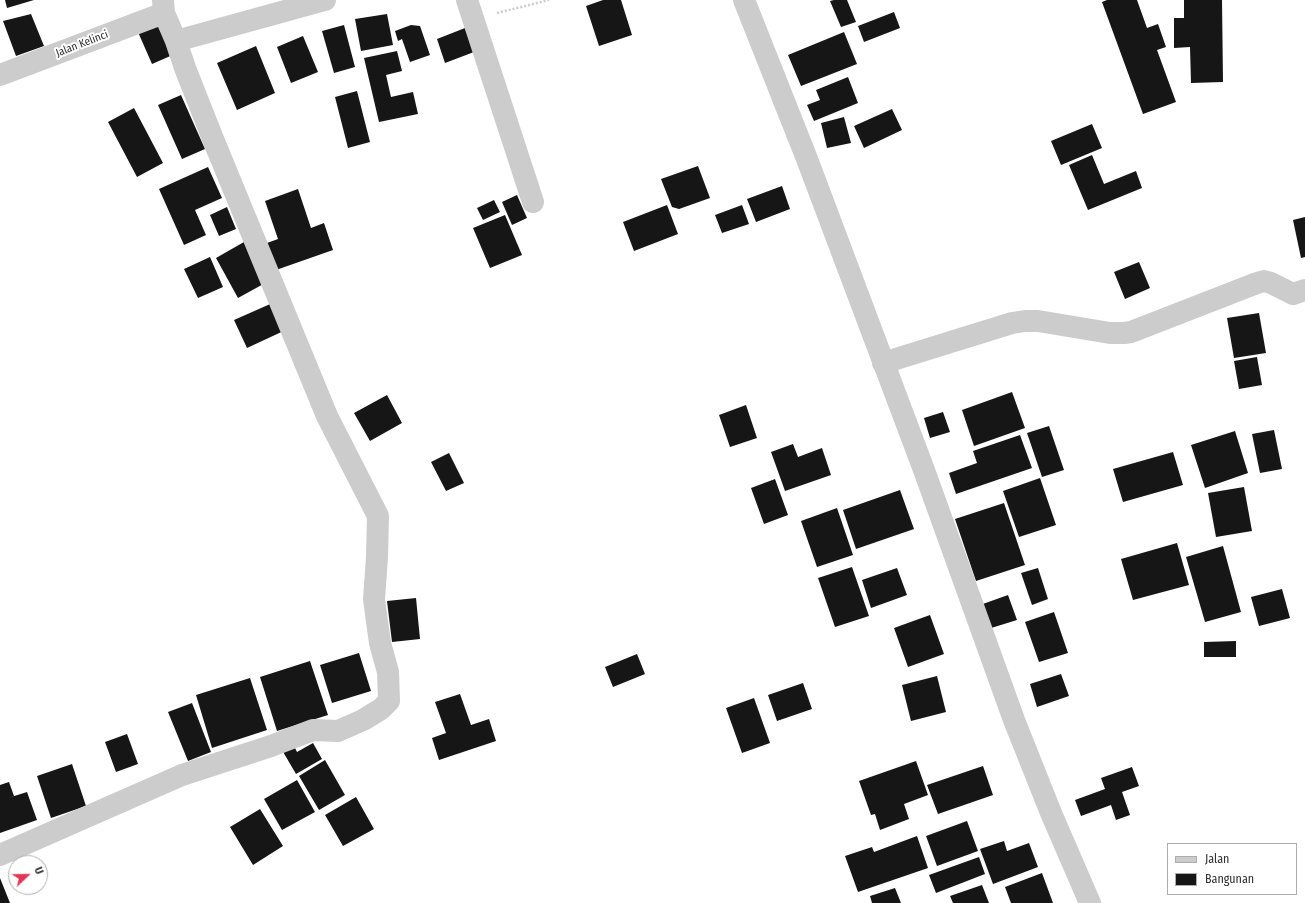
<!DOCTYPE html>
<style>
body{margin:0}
#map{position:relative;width:1305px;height:903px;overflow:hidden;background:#fff;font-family:"Fira Sans Condensed",sans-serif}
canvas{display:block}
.legend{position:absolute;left:1167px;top:843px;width:130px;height:52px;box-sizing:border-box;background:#fff;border:1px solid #acacac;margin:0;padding:5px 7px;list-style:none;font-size:12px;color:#2f2f2f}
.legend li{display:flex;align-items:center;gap:8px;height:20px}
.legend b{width:20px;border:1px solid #acacac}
.north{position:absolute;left:8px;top:855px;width:40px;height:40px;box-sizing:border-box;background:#fff;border:1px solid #acacac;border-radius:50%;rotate:68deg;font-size:11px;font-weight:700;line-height:16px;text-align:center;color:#2f2f2f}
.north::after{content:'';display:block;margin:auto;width:14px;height:18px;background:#e13656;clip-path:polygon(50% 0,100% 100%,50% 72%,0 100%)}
</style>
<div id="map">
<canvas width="1305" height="903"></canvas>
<ul class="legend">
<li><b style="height:5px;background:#ccc"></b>Jalan</li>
<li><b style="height:11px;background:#161616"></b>Bangunan</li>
</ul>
<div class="north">U</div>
</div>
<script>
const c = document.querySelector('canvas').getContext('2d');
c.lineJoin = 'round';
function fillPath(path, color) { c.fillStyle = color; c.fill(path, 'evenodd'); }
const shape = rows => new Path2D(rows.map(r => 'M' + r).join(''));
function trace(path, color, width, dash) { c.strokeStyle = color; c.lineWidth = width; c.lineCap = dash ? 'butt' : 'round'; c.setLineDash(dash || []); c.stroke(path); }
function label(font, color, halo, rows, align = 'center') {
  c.font = font + ' "Fira Sans Condensed",sans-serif'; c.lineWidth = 4; c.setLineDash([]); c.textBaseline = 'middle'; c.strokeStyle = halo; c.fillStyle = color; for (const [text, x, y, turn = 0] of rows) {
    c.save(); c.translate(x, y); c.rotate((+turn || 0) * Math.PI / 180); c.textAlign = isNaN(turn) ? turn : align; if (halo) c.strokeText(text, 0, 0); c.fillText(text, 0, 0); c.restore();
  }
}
fillPath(shape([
 [5,0,34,0,7,8],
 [603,0,621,0,632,35,599,46,586,6],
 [834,0,847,0,856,22,841,27,830,1],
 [1107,0,1137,0,1147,28,1158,24,1166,47,1157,50,1176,102,1143,114,1102,2],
 [1184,0,1222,0,1223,82,1191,83,1190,47,1174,48,1174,18,1184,18],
 [894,12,900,28,864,42,858,26],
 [31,14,44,46,16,56,3,21],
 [387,14,393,45,361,51,355,19],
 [161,22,175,54,152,64,138,32],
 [344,25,355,67,334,73,322,31],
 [411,25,420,26,430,55,410,62,402,39,398,41,395,31],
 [465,28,474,52,445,63,437,39],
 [844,32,857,64,801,86,788,55],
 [303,36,318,72,291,83,277,47],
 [256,46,275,93,237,110,217,63],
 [397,51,402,71,386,75,391,97,413,92,418,114,379,122,364,58],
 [848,77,858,103,814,121,807,105,820,100,816,90],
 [357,91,370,142,348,148,335,97],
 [181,95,205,149,182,159,158,105],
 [134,108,163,163,137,177,108,122],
 [892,109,902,130,864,148,854,126],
 [844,117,851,143,827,148,821,123],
 [1092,124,1102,148,1061,165,1051,141],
 [1092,155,1104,184,1136,171,1142,188,1088,210,1069,165],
 [698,166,710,198,679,209,672,207,661,179],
 [208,167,222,198,195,210,206,235,184,245,159,189],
 [782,186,790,209,756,222,747,199],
 [298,189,311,228,324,223,333,250,276,270,267,243,278,239,265,201],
 [517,195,527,218,512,225,502,202],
 [494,200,500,212,483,220,477,208],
 [667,205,678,234,634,251,623,222],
 [742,205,749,224,722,233,715,215],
 [227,207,236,229,219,236,210,215],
 [505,215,522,255,490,268,473,228],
 [1305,217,1305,257,1301,258,1293,220],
 [244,242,267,282,238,298,216,258],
 [210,257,223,287,198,298,184,269],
 [1139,262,1150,288,1125,299,1114,272],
 [277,301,290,328,247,348,234,320],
 [1259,313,1266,353,1234,358,1227,318],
 [1257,357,1262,385,1239,389,1234,361],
 [1012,392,1025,428,974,446,962,410],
 [387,395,402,423,370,441,354,413],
 [746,405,757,438,730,447,719,415],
 [943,412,950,432,930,438,924,418],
 [1049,426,1064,470,1042,477,1027,433],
 [1274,430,1282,469,1260,473,1252,434],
 [1235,431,1248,473,1205,488,1191,445],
 [1020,435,1032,468,956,494,949,473,977,463,973,451],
 [793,444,798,457,822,448,831,475,785,491,771,452],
 [1173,452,1183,485,1123,502,1113,469],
 [449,453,464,483,446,491,431,462],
 [1040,478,1056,525,1019,537,1003,491],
 [775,479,788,515,764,524,751,488],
 [1244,487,1252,531,1216,537,1208,493],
 [900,490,914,529,856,549,843,510],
 [1004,503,1025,565,976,581,955,519],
 [837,508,853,555,817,567,801,521],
 [1177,543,1189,585,1133,600,1121,559],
 [1223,546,1241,612,1205,622,1186,557],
 [852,567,869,616,835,627,818,578],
 [897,568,907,595,871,608,862,580],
 [1038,568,1048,599,1032,605,1021,573],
 [1282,589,1290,618,1259,626,1251,597],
 [1008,595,1017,620,988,629,980,605],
 [416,598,420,639,392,642,387,601],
 [1054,612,1068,653,1039,662,1025,622],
 [930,615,944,654,908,667,894,628],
 [1236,641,1236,657,1204,657,1204,642],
 [359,653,371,691,332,703,320,665],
 [637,654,645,674,613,687,605,667],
 [310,661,328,715,277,731,260,677],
 [1061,674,1069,696,1037,707,1030,684],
 [937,676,946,712,911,721,902,685],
 [250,678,267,730,212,748,196,695],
 [803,683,812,709,777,721,768,695],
 [460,694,471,725,489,719,496,741,439,760,432,738,446,733,435,702],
 [754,698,770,743,742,753,726,708],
 [192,703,211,752,188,761,168,712],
 [127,734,138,764,116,772,105,742],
 [313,743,322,759,296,774,282,750,293,744,297,752],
 [325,760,345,795,319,810,299,776],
 [916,761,928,795,904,804,909,819,880,830,875,814,871,815,859,781],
 [72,764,86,806,51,818,37,776],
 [983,766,993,795,938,814,927,785],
 [1132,767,1139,786,1122,792,1130,815,1116,820,1111,805,1081,816,1075,800,1105,789,1101,778],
 [297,780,315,812,282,830,264,799],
 [9,782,14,796,8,798,27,792,37,820,0,833,0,785],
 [356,797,374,829,343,846,325,815],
 [260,809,283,846,253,865,230,827],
 [967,821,978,851,937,866,926,836],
 [917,836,928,868,858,892,845,856,872,847,874,852],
 [1004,841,1007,851,1029,843,1038,867,993,884,980,849],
 [979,857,985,874,936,893,929,875],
 [1042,873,1053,903,1011,903,1005,887],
 [0,878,10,903,0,903],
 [982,885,989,903,953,903,950,896],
 [895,888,901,903,872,903,870,896]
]), '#161616');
trace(shape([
 [497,13,549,0]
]), '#ccc', 2.5, [2, 2]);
trace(shape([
 [467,0,533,202],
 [744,0,807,159,924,470,1014,720,1051,813,1090,903],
 [176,41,325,0],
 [0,75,164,13],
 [883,363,1012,323,1025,321,1038,321,1110,333,1124,333,1131,332,1257,283,1264,281,1271,283,1293,294,1305,290],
 [0,855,182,775,271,746,313,730,338,731,363,720,381,709,389,701,388,672,380,643,374,599,377,557,378,516,327,416,213,139,185,68,176,41,164,13,163,0]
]), '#ccc', 22);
label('11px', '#2f2f2f', '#fff', [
 ["Jalan Kelinci",82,44,-21]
]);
</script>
